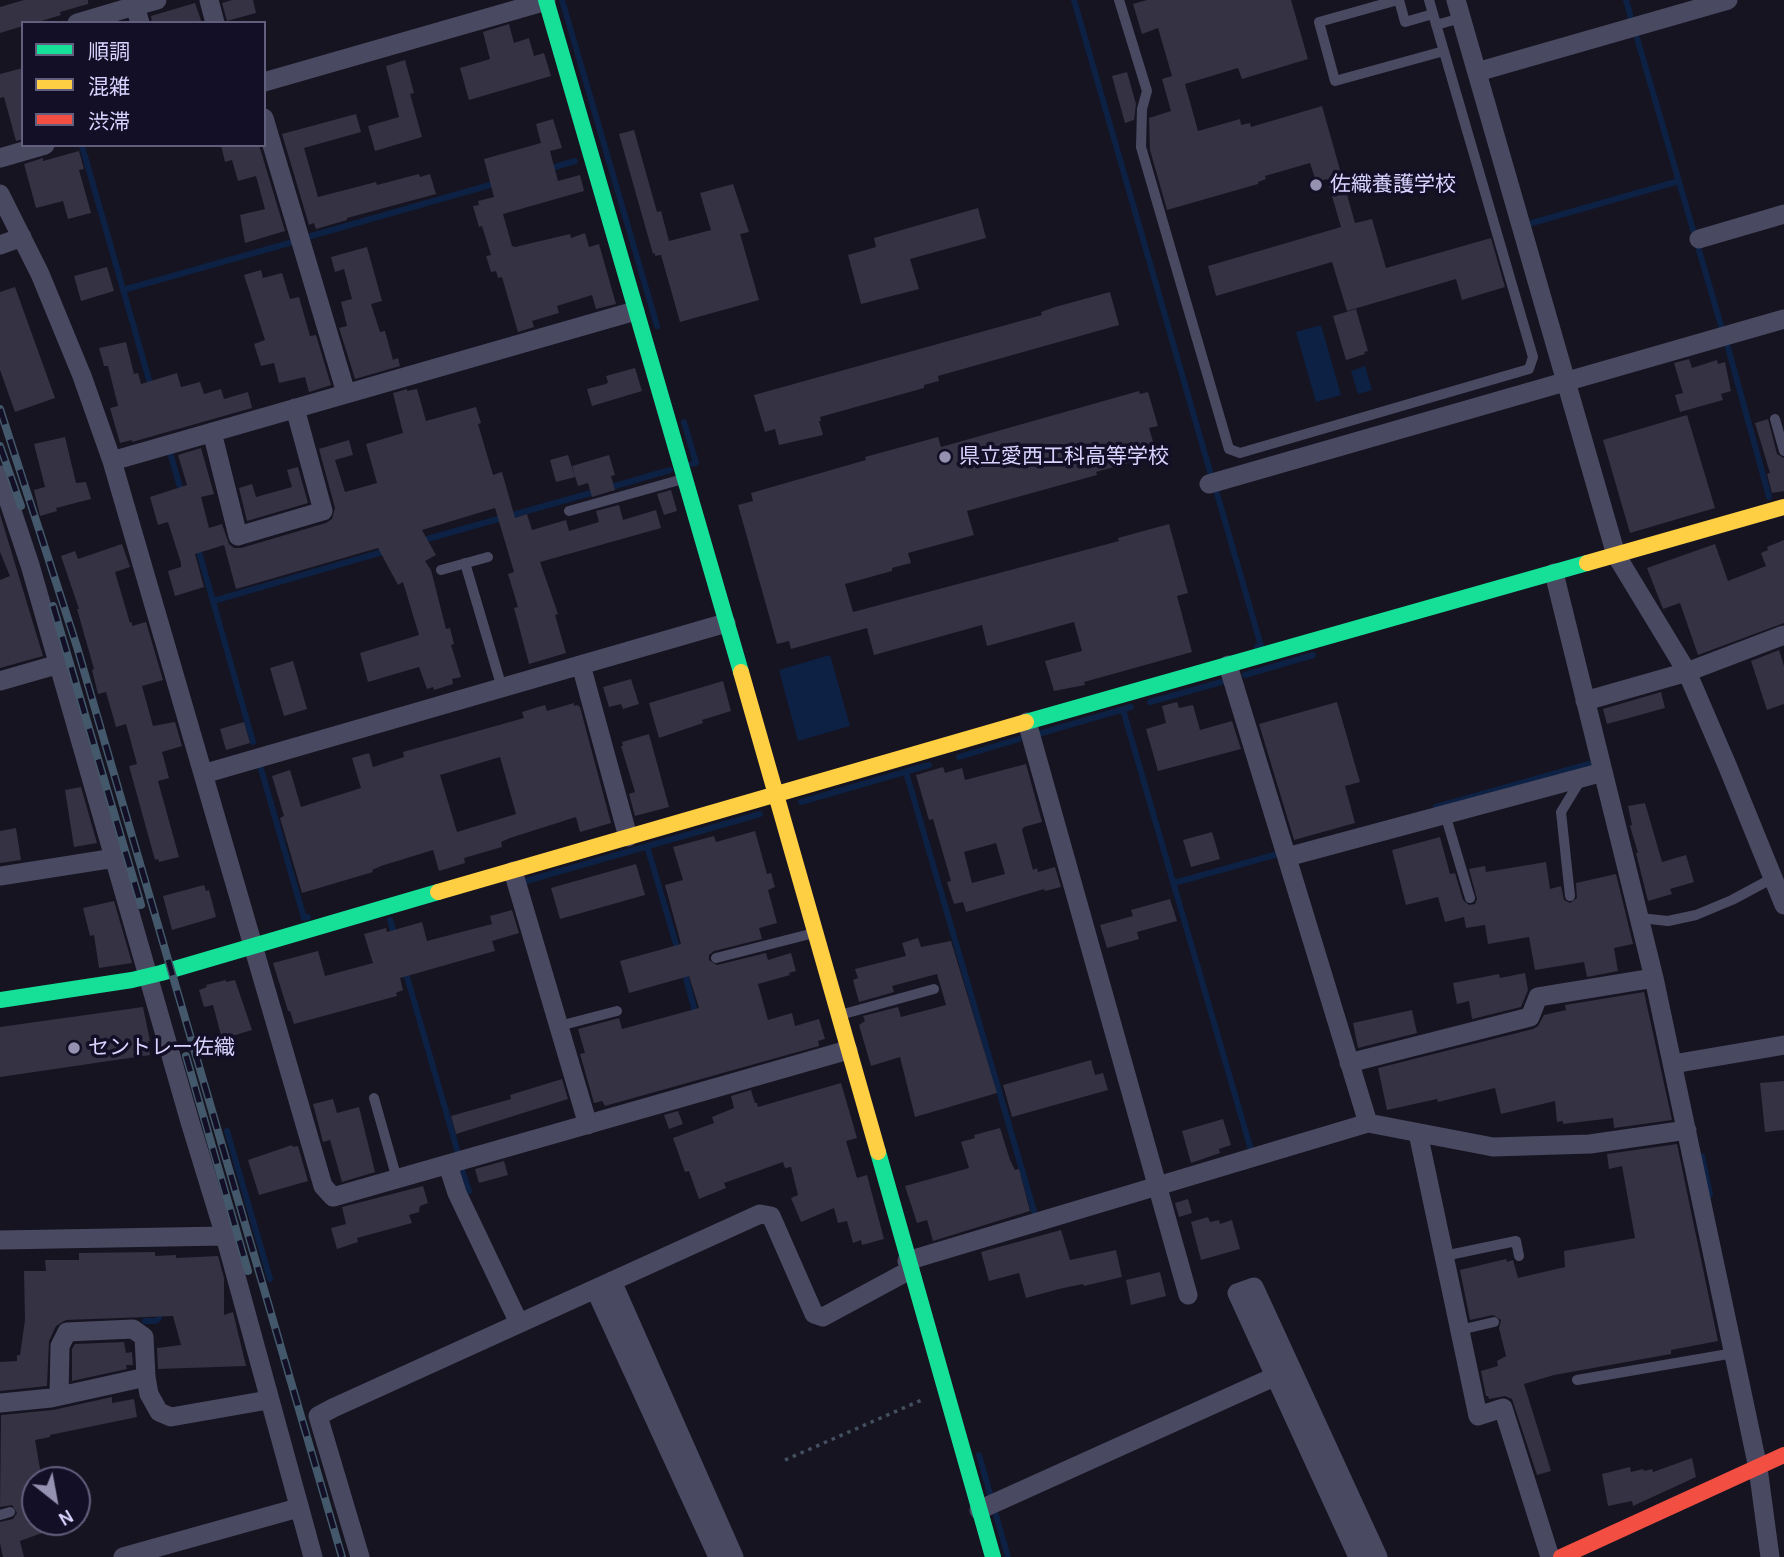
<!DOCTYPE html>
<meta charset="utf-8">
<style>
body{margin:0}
#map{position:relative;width:1784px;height:1557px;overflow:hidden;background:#161421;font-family:Karla,"Noto Sans JP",sans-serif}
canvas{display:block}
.legend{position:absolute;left:21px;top:21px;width:245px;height:126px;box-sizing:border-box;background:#130f26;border:2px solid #625e7d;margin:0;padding:9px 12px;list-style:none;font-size:21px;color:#d9d4ff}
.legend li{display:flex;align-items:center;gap:14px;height:35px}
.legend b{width:35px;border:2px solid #625e7d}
.north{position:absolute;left:21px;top:1466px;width:70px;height:70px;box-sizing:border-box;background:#130f26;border:2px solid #625e7d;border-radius:50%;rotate:149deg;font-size:19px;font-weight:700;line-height:28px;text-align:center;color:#d9d4ff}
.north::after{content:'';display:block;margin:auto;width:24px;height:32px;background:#9591b1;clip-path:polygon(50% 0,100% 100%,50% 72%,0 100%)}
</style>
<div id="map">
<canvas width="1784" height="1557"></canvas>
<ul class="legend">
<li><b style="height:9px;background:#16e098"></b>順調</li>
<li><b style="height:9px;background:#ffcf43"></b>混雑</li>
<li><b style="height:9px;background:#f24e42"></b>渋滞</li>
</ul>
<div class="north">N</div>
</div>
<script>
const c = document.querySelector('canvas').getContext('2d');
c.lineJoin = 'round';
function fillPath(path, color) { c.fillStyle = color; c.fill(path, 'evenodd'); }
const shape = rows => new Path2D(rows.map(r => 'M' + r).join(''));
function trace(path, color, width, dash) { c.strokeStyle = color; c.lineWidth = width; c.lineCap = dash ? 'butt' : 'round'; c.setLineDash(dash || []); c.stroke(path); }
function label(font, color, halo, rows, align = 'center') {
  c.font = font + ' Karla,"Noto Sans JP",sans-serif'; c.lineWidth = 7; c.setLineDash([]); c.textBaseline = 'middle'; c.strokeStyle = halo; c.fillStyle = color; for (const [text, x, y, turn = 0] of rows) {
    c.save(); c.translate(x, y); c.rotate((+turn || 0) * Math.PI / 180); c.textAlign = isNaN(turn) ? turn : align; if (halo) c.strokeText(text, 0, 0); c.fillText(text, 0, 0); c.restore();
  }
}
fillPath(shape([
 [1321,325,1341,395,1316,402,1296,332],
 [1365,366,1372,390,1358,394,1351,371],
 [830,655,850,726,798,741,779,670]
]), '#0d2144');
trace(shape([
 [562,0,657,326],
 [1074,0,1211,475],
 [1626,0,1631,18],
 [1637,38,1722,329],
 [82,146,151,387],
 [548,169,575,161],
 [1532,223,1679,181],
 [311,236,497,183],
 [123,290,293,242],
 [1727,344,1769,497],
 [684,422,696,463,691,464],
 [171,456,182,494],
 [608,488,670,470],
 [1216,490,1261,646,1257,647],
 [420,541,598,491],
 [197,545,253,742],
 [213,601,386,551],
 [1245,675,1313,655],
 [1150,702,1225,681],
 [1123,710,1251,1150],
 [1038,734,1131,707],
 [959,757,1019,739],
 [261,769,304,918,308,917],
 [906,772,1034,1211],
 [801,802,929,765],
 [1436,807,1589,764],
 [647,846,678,951],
 [526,881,760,814],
 [1174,883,1278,854],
 [390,920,395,936],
 [405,970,458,1153],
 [684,971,696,1015],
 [227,1131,270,1279],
 [1702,1156,1710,1195],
 [462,1170,469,1191],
 [145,1321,156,1321,159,1318,159,1311],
 [979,1455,991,1497],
 [995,1512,1008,1557]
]), '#0d2144', 6);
fillPath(shape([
 [24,0,88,0,88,4,60,12,61,15,35,23,23,23,23,26,0,33,0,7],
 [232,0,253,0,256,13,227,21,222,3],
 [1147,0,1291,0,1308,59,1242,79,1238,68,1185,84,1198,131,1240,119,1241,125,1250,123,1251,127,1322,106,1355,223,1372,219,1386,268,1491,238,1505,287,1462,300,1456,279,1347,311,1332,262,1216,296,1208,266,1341,227,1327,179,1316,182,1310,163,1265,176,1266,179,1258,182,1258,184,1167,210,1150,150,1149,118,1171,111,1162,79,1172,76,1158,28,1142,34,1133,4],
 [195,3,202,23,152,23,151,16],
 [509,24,514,43,529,38,534,56,544,53,551,76,469,100,460,68,490,59,483,32],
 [405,60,414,93,410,94,422,137,375,151,368,126,399,117,386,66],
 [23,68,23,139,16,141,4,97,0,98,0,74],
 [1127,72,1136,104,1134,120,1125,123,1112,76],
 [356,114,361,132,304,148,318,197,376,182,377,185,419,174,420,177,430,174,436,194,347,218,347,220,316,229,314,223,309,225,282,134],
 [553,119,562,148,550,151,558,181,580,175,584,191,503,214,512,246,515,247,570,234,571,238,585,233,589,247,599,244,616,304,596,309,592,295,557,306,559,313,532,321,534,327,518,332,502,277,498,278,496,271,491,272,486,256,491,255,482,226,479,227,473,206,479,205,478,201,494,197,484,159,541,143,536,124],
 [634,130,657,212,661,211,669,241,711,230,700,193,733,184,749,232,740,234,759,300,680,322,661,255,655,256,655,253,653,254,619,134],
 [221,145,259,145,285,231,245,243,240,215,265,209,256,176,238,181,232,160,225,162],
 [79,151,84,169,79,170,91,213,68,219,63,201,36,208,24,164,43,158,43,161],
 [978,208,986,238,910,259,919,289,861,304,848,255,876,247,874,238],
 [367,247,382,301,371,304,380,332,385,331,393,360,398,358,400,366,355,379,339,328,347,326,341,302,352,299,344,269,335,272,331,257],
 [107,267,114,291,81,301,74,276],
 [261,270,263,278,282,273,290,299,299,297,310,336,316,335,331,385,309,392,305,377,279,383,274,363,261,366,254,344,265,340,244,275],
 [15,287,55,398,15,412,0,370,0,292],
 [1110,292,1119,325,938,376,939,381,924,385,924,388,820,417,821,421,819,421,823,435,779,445,775,429,765,432,754,395,1042,315,1041,312,1055,307],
 [1356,309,1368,351,1364,352,1365,354,1346,360,1333,316],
 [126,342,134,374,138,373,141,384,177,373,181,387,200,382,204,394,221,389,224,399,248,392,252,408,132,442,132,440,120,443,110,408,118,406,108,366,104,366,99,348],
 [1689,359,1692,368,1717,360,1718,364,1725,362,1731,391,1721,394,1723,400,1680,412,1675,395,1683,393,1674,363],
 [635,368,642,391,592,406,587,389,606,384,608,382,606,376],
 [407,389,407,391,417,389,426,421,476,407,481,423,478,424,493,475,502,472,515,518,527,514,532,530,566,520,569,531,599,522,596,511,619,505,623,520,656,510,661,528,540,562,558,614,555,615,566,653,529,664,514,608,518,607,508,574,514,572,495,508,422,530,436,555,425,561,431,570,446,629,450,628,454,644,451,645,461,677,452,679,453,684,434,690,433,687,427,689,419,667,368,682,360,653,419,635,403,582,398,585,378,548,236,589,224,545,195,554,204,587,175,596,168,571,181,567,181,563,168,522,158,525,150,497,187,485,178,455,201,448,214,494,201,497,209,528,222,524,229,544,234,548,241,548,326,523,332,519,335,508,319,449,349,440,353,455,335,460,345,492,377,483,366,444,403,433,393,393],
 [1139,391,1140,394,1148,392,1158,426,1149,428,1157,455,1096,472,1097,475,967,511,974,535,908,553,911,563,892,568,892,571,845,584,853,612,1119,541,1118,538,1169,524,1188,593,1177,596,1192,652,1084,682,1085,685,1054,691,1045,661,1082,651,1074,622,987,646,982,625,874,655,867,628,791,649,789,641,777,644,738,505,753,501,751,493,866,460,865,457,938,437,941,447],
 [1687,415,1715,508,1630,533,1603,440],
 [1768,419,1777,454,1784,458,1784,491,1772,493,1767,474,1770,473,1755,423],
 [65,437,76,483,86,482,91,499,56,508,57,511,40,516,34,490,45,487,34,444],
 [568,455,575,477,556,482,550,460],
 [609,455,615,475,611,476,615,490,592,497,588,483,578,486,572,466],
 [298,467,308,503,247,521,239,488,252,484,256,497,292,487,287,470],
 [671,490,677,511,664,515,657,494],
 [0,514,43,656,0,668,0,580,10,576,0,552],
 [1784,540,1784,623,1698,655,1680,603,1663,609,1647,568,1715,544,1728,581,1766,566,1761,553,1768,550,1767,547],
 [122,544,130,567,115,572,130,623,132,622,132,626,146,622,163,680,142,686,153,726,175,722,182,746,162,752,169,778,158,781,179,857,159,862,158,859,155,860,129,766,137,764,126,724,116,727,106,692,98,694,92,670,94,669,77,609,79,609,61,556,75,551,78,559],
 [1779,650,1784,666,1784,704,1767,710,1751,661],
 [293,661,307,709,284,716,270,668],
 [631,679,639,704,623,709,621,704,609,707,603,687],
 [723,681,731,711,702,720,703,723,659,738,649,703],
 [1661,692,1665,708,1607,724,1603,709],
 [1177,702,1179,708,1193,705,1200,730,1232,721,1241,749,1158,771,1146,729,1166,723,1162,706],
 [1337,702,1360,782,1345,786,1355,823,1294,840,1259,724],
 [574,703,574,706,577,705,580,707,611,823,580,832,576,817,510,838,501,842,502,847,464,858,465,863,439,871,433,850,381,866,372,870,373,872,302,893,280,818,284,816,272,776,290,770,301,807,361,788,352,758,369,753,373,767,404,757,403,752,524,718,522,712,545,705,547,711],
 [500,757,516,814,457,832,440,775],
 [244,722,250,743,226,750,220,729],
 [649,734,669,807,635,816,629,794,635,792,621,746,623,746,622,742],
 [1026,764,1042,822,1024,827,1022,830,1033,870,1037,868,1038,872,1055,867,1061,887,1045,891,1044,889,966,912,963,902,954,904,947,882,951,881,933,819,929,820,916,775,943,767,945,773,962,768,965,780],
 [996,843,1005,874,972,883,964,852],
 [81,787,97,843,74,847,65,790],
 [1645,803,1662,862,1686,855,1694,882,1670,889,1672,894,1648,901,1636,853,1638,853,1630,826,1632,825,1628,806],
 [16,828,21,860,0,863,0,831],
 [755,831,767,874,771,873,775,887,768,890,777,923,759,928,762,939,714,951,709,955,709,960,717,965,766,953,768,960,791,953,796,971,789,973,790,975,758,984,768,1020,792,1013,795,1026,819,1019,825,1039,818,1041,819,1046,612,1104,605,1106,602,1101,594,1103,580,1054,585,1053,578,1029,619,1018,622,1029,699,1008,689,976,629,993,620,961,681,944,665,885,683,880,673,847,714,836,716,842],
 [1212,832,1220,859,1191,867,1183,840],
 [1440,837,1450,874,1455,873,1463,900,1469,905,1475,904,1477,899,1469,869,1485,866,1486,872,1546,862,1550,889,1561,886,1564,900,1570,903,1577,898,1576,883,1616,874,1633,944,1614,948,1618,971,1587,977,1584,962,1535,970,1529,937,1488,944,1485,925,1466,928,1464,917,1445,922,1438,897,1406,905,1392,850],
 [636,864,645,895,560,919,551,888],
 [204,885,206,891,209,890,216,917,172,930,163,896],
 [1170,899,1177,921,1137,932,1139,939,1107,948,1100,925,1133,916,1131,910],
 [114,901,132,963,99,968,94,935,90,936,83,908],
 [512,910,519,933,492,941,495,951,400,978,403,990,396,993,397,996,294,1024,290,1011,288,1011,273,963,318,951,325,976,373,963,364,934,386,928,387,932,422,922,427,941,492,924,490,916],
 [918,938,921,947,951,941,997,1093,915,1117,900,1057,871,1066,859,1025,865,1021,863,1016,898,1007,901,1017,946,1005,937,974,892,986,894,992,859,1002,853,980,858,978,855,969,906,956,902,943],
 [1525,973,1528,990,1521,1007,1472,1019,1469,1001,1457,1004,1453,983,1499,974,1500,978],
 [226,980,226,982,235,980,252,1030,222,1039,213,1005,204,1007,199,990,207,987,206,985],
 [1644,992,1672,1120,1614,1128,1613,1118,1563,1124,1563,1121,1557,1122,1555,1101,1501,1114,1495,1088,1438,1102,1437,1099,1387,1110,1378,1068,1533,1029,1538,1026,1544,1015,1566,1010,1565,1005],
 [143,1007,150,1041,148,1041,150,1055,0,1077,0,1027],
 [1412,1010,1417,1033,1358,1048,1353,1023],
 [1091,1060,1095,1075,1103,1073,1108,1090,1012,1117,1003,1085],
 [562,1079,568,1099,456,1134,451,1116,511,1099,510,1095],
 [1784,1081,1784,1130,1765,1132,1760,1083],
 [841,1083,857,1138,846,1141,857,1178,867,1175,884,1239,862,1245,861,1240,853,1243,847,1221,838,1223,834,1208,801,1222,791,1198,798,1195,791,1167,785,1168,783,1162,724,1183,726,1188,699,1199,689,1171,685,1172,673,1138,714,1123,712,1117,734,1108,731,1096,751,1090,755,1103,757,1103,758,1107],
 [333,1099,337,1113,359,1107,375,1172,342,1182,330,1140,323,1142,313,1104],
 [678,1111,683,1124,669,1129,664,1115],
 [1223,1119,1231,1145,1219,1149,1220,1153,1191,1163,1182,1131],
 [1000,1128,1010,1160,1015,1170,1019,1169,1030,1211,933,1241,927,1220,917,1223,905,1186,969,1168,961,1142,975,1138,974,1135],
 [1677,1144,1718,1341,1671,1350,1671,1354,1554,1375,1524,1384,1551,1471,1537,1475,1512,1399,1505,1396,1489,1399,1488,1396,1486,1396,1481,1371,1498,1366,1497,1361,1506,1356,1499,1328,1501,1320,1493,1315,1470,1320,1460,1270,1506,1259,1507,1262,1513,1260,1518,1278,1565,1267,1564,1251,1635,1238,1622,1166,1609,1169,1607,1154],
 [292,1145,293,1147,298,1146,308,1181,259,1195,248,1160],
 [504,1161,508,1175,479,1183,475,1169],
 [423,1186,428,1203,420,1206,419,1212,409,1215,412,1223,357,1238,358,1242,337,1249,331,1228,346,1224,342,1207],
 [1188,1199,1192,1213,1179,1217,1175,1203],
 [1208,1217,1210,1222,1219,1220,1220,1224,1232,1220,1240,1249,1201,1260,1191,1222],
 [1061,1230,1070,1260,1116,1250,1122,1277,1084,1286,1083,1284,1059,1289,1026,1298,1019,1273,989,1281,981,1252],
 [155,1252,155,1256,176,1255,176,1258,218,1256,224,1278,224,1315,233,1312,246,1366,158,1369,157,1348,181,1345,173,1316,66,1320,56,1326,49,1341,47,1386,0,1391,0,1362,17,1361,17,1355,20,1355,25,1320,24,1271,46,1271,45,1260,79,1260,79,1253],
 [1160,1272,1166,1296,1131,1305,1126,1280],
 [124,1342,126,1353,132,1352,133,1365,126,1365,127,1369,72,1381,72,1349,75,1344],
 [112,1397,112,1403,134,1399,137,1417,50,1435,50,1437,35,1440,42,1480,35,1480,35,1522,66,1522,67,1524,20,1541,24,1557,3,1557,0,1543,0,1522,13,1519,17,1513,12,1505,0,1507,1,1415,53,1410],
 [1692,1458,1696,1477,1633,1506,1632,1501,1608,1506,1602,1474,1630,1467,1631,1472,1643,1469,1644,1471,1652,1469,1653,1472]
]), '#343243');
trace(shape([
 [785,1460,924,1399]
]), '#44505f', 3.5, [3.5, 5]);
trace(shape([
 [1119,0,1147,91,1142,109,1141,147,1229,449,1240,453,1529,369,1533,357,1429,0],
 [1398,0,1319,22,1335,81,1444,51],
 [1399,0,1405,22,1433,14],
 [1436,25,1461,18],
 [1775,419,1784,451],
 [569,511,683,479],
 [465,563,502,688],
 [441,570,488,557],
 [1445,814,1470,898],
 [1570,896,1561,812,1580,781],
 [1640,918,1668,921,1696,915,1732,900,1773,878],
 [716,958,814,933],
 [840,1015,934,989],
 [559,1026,617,1011],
 [374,1098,397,1179],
 [1444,1256,1516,1241,1519,1256],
 [1460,1330,1494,1322],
 [1577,1380,1734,1353],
 [0,1515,10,1512]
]), '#4a4962', 10);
trace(shape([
 [209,0,215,23],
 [1456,0,1616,555,1687,672,1727,765,1784,905],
 [77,23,135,6],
 [140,23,135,6,157,0],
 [1477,72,1728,0],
 [264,82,546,1],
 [264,118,346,393],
 [0,158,45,145],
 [0,194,40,274,82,376,112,461,323,1186,333,1197,848,1050],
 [1699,239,1784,214],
 [0,245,22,237],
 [212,432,238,536,323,511,295,408],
 [112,461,635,311],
 [0,475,30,565,190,1122,225,1236,313,1557],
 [1209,484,1784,319],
 [1554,573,1654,978,1758,1468,1770,1557],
 [581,665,628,837],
 [1228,665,1368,1123],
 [0,681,59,664],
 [1585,701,1687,672,1784,635],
 [1027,722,1188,1295],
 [203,774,726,623],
 [1287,857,1603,772],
 [513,871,588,1125],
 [0,876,115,858],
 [1349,1063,1530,1017,1538,997,1654,978],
 [1673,1064,1784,1045],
 [1418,1133,1478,1416,1503,1408,1550,1557],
 [448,1165,457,1193,519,1323],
 [0,1240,225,1236],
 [907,1261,1368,1123,1493,1147,1590,1144,1687,1130],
 [612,1281,734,1557],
 [595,1289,718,1557],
 [59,1396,60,1346,67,1332,133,1329,144,1337,146,1377],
 [0,1403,51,1398,146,1377,149,1394,159,1412,171,1417,268,1400],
 [979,1510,1276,1376],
 [123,1557,298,1508],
 [360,1557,318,1416,333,1408,760,1214,771,1216,814,1314,823,1317,910,1270],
 [1358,1557,1237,1293,1254,1287,1378,1557]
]), '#4a4962', 19);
trace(shape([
 [546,0,741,672],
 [1026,722,1587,563],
 [0,1000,132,980,161,973,438,892],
 [878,1152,993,1557]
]), '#16e098', 16);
trace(shape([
 [1587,563,1784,507],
 [741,672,878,1152],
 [438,892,1026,722]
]), '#ffcf43', 16);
trace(shape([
 [1561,1557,1784,1455]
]), '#f24e42', 16);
const rail = shape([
 [0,409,77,647,342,1557],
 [0,446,21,506],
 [53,606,141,905],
 [186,1056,248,1271]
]);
trace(rail, '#43596b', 8);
trace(rail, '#130f26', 5, [16]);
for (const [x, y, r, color] of [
 [1316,185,7,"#9591b1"],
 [945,457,7,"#9591b1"],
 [74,1048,7,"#9591b1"]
]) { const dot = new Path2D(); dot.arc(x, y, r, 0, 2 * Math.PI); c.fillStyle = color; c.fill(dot); trace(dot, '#130f26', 2.5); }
label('21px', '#d9d4ff', '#130f26', [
 ["佐織養護学校",1330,185],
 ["県立愛西工科高等学校",959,457],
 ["セントレー佐織",88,1048]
], 'left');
</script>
